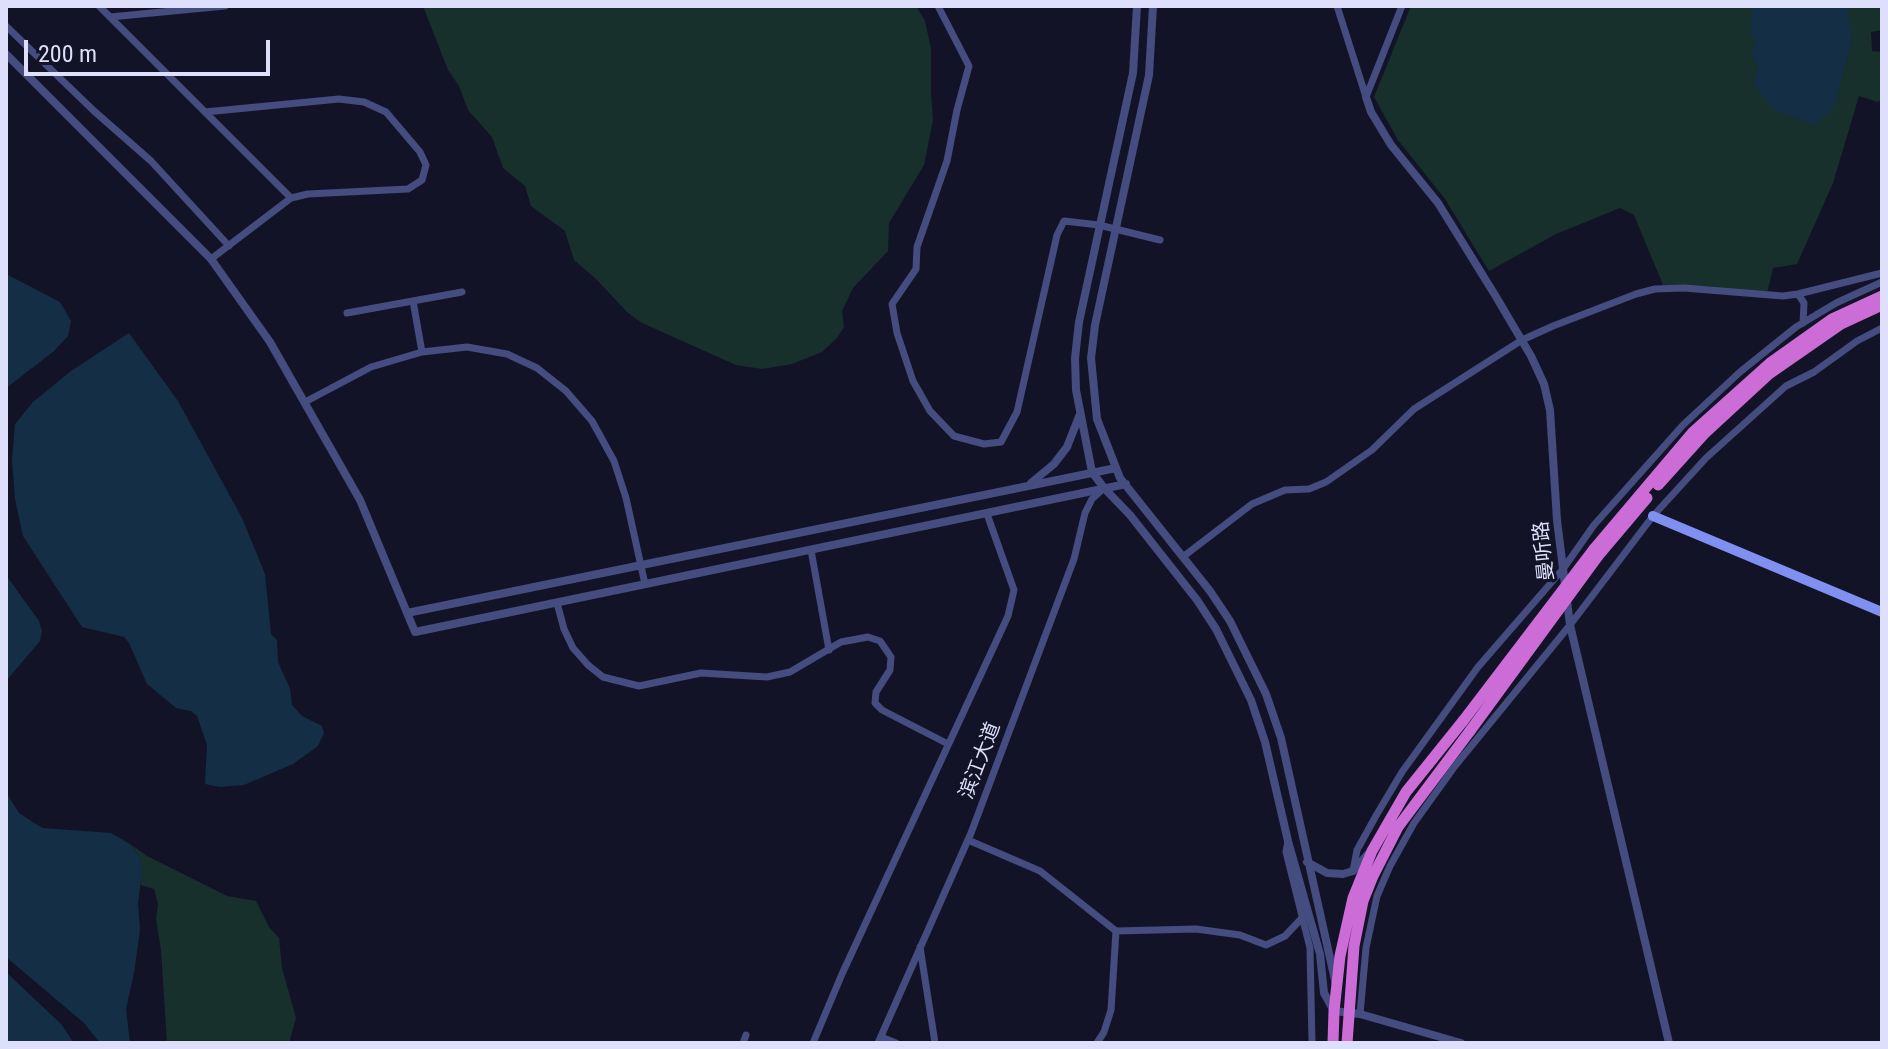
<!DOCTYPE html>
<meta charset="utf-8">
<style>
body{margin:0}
#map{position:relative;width:1888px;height:1049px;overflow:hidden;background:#131327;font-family:"Roboto Condensed",sans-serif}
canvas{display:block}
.frame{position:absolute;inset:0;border:8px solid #dddffb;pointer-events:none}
.scale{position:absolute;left:24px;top:40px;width:246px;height:36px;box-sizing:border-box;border:4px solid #dddffb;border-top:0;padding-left:10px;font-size:24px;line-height:28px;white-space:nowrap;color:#dddffb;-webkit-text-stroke:6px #131327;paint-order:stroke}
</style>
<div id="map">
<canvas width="1888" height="1049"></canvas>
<div class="frame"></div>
<div class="scale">200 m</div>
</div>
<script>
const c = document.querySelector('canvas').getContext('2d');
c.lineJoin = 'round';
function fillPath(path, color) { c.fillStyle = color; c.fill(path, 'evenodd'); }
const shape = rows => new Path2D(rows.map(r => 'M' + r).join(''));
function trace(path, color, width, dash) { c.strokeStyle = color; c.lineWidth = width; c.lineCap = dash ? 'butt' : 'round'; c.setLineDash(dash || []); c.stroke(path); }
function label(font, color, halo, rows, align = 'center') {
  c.font = font + ' "Roboto Condensed","Noto Sans SC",sans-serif'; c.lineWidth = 6; c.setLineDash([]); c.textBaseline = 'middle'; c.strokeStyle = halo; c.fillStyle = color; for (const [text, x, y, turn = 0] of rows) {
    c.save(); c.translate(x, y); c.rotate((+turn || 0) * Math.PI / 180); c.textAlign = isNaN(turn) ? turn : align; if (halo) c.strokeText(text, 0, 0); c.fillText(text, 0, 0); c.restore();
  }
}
fillPath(shape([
 [423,6,916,6,925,21,931,49,931,92,933,120,924,165,889,223,888,251,853,288,842,311,844,327,837,338,822,352,792,364,762,369,736,365,642,323,628,313,596,279,574,260,565,231,531,206,525,186,503,168,492,137,468,110,459,86,448,70],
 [1411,6,1882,6,1882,30,1871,32,1872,51,1882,52,1882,99,1878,102,1859,96,1833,183,1797,264,1773,268,1767,293,1663,285,1634,215,1620,208,1556,234,1489,271,1445,199,1398,140,1374,97],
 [130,844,147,856,227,896,256,901,269,927,279,938,282,968,296,1018,289,1043,167,1043,161,950,156,919,158,904,154,889,141,885,140,858]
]), '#17302b');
fillPath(shape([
 [1752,6,1847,6,1852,40,1834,107,1815,125,1774,110,1754,84,1758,67,1751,55,1755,39,1751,36],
 [6,274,60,302,71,321,68,336,53,352,6,388],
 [129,333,178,401,242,518,265,574,271,634,277,640,278,662,290,689,292,705,302,716,322,726,324,733,318,746,293,764,244,785,220,787,205,784,207,745,197,716,191,711,176,708,147,684,129,643,124,637,82,627,23,536,15,499,12,460,15,424,33,402,71,371],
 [6,575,39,621,42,631,40,641,6,681],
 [6,792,19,813,34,823,43,828,111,833,130,844,140,858,142,873,138,903,140,930,134,973,126,1009,130,1043,100,1043,84,1023,6,957],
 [6,972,61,1024,74,1043,6,1043]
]), '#132e45');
trace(shape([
 [99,6,291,198],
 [938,6,969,66,957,110,947,161,917,247,916,269,892,304,897,333,913,381,930,411,954,436,984,444,1001,442,1017,412,1057,235,1064,221,1099,225,1160,240],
 [1337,6,1366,97],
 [110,17,225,6],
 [6,26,94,111,151,161,229,246],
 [1366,97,1402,6],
 [205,112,339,99,364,102,386,112,420,152,426,165,422,180,408,189,308,194,291,198,211,259],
 [1798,294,1804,303,1803,323],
 [413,301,422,352],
 [347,313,462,292],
 [305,402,371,367,422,352,467,347,507,354,537,368,566,391,592,421,614,461,626,498,645,584],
 [811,550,829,650],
 [1184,556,1252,504,1285,490,1309,489,1326,482,1372,450,1414,409,1522,340,1553,326,1636,294,1655,289,1684,288,1783,296,1798,294,1882,273],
 [557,603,564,629,573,648,588,665,603,677,639,686,701,673,767,677,790,672,841,642,868,637,880,641,891,657,890,670,876,692,875,703,882,710,948,744],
 [968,840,1040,871,1116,931,1196,929,1240,935,1266,945,1285,936,1302,918],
 [1288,841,1286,852,1310,948,1312,1043],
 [1353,871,1357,850,1377,814,1402,772,1478,667,1563,569,1594,525,1683,425,1740,372,1796,327,1836,303,1882,282],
 [920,947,935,1043],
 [1360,1014,1366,948,1377,896,1390,866,1414,823,1455,766,1570,625,1653,516,1706,458,1786,386,1814,372,1857,341,1882,328],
 [881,1037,896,1043],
 [743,1043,746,1035],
 [813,1043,842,974,1008,616,1014,590,987,514],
 [878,1043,971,833,1074,559,1085,513,1092,499,1104,488],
 [1097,1043,1104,1032,1111,1010,1116,931]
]), '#444c80', 7);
trace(shape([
 [1137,6,1133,73,1079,322,1075,358,1076,390,1092,472,1104,488,1130,515,1197,600,1216,629,1251,700,1265,742,1288,841,1320,954,1324,993,1334,1011,1360,1014,1461,1043],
 [1153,6,1149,75,1095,325,1091,358,1097,419,1120,478,1210,591,1230,621,1266,694,1281,738,1336,985],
 [6,54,211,259,270,342,360,500,415,632,1126,484],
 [1366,97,1371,112,1391,145,1438,203,1495,295,1531,356,1544,384,1550,410,1557,520,1570,625,1669,1043],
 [1031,483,1054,464,1067,447,1080,414],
 [407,613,1116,468],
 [1307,862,1327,873,1343,874,1353,871,1368,854]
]), '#444c80', 8);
trace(shape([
 [1653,516,1882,612]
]), '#7f90f0', 10);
trace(shape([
 [1658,485,1704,434,1769,374,1841,324,1882,305],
 [1594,549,1693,432,1770,363,1832,319,1882,296],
 [1598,556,1647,498],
 [1333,1043,1334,1011,1340,956,1353,898,1372,851,1406,792,1463,721],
 [1347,1043,1354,946,1363,901,1373,876,1398,827,1470,731]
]), '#cc6cd6', 11);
trace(shape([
 [1463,721,1594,549],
 [1470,731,1598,556]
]), '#cc6cd6', 11);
label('20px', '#dddffb', '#131327', [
 ["曼听路",1545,551,-96],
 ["滨江大道",981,761,-69]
]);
</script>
